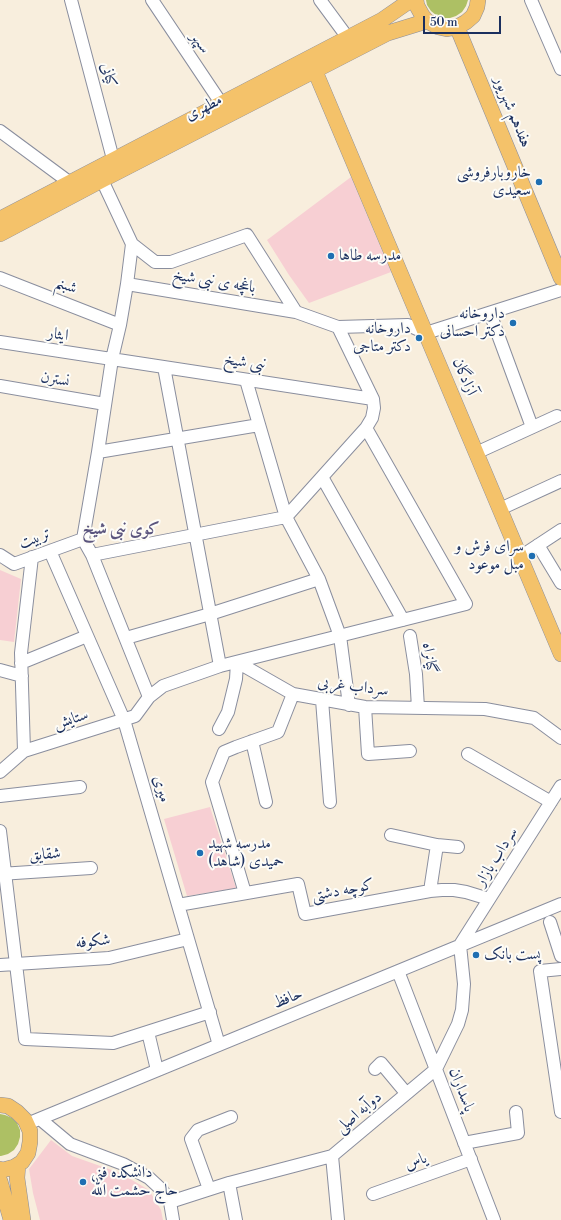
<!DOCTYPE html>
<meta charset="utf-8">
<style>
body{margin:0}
#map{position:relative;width:561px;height:1220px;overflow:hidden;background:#f8eedd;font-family:"Libre Bodoni",serif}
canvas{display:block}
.scale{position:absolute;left:423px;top:16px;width:78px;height:18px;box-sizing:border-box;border:2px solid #1b2f5e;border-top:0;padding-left:5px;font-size:12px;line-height:14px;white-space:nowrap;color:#1b2f5e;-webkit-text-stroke:3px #fdfcf7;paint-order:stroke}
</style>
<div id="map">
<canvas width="561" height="1220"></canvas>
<div class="scale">50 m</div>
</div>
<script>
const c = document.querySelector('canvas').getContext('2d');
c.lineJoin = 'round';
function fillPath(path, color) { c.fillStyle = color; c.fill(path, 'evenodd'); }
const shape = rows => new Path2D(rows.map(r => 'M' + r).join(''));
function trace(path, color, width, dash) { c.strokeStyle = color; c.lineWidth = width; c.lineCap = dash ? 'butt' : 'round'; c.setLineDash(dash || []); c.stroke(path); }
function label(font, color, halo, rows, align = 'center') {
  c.font = font + ' "Libre Bodoni",Amiri,serif'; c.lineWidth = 4; c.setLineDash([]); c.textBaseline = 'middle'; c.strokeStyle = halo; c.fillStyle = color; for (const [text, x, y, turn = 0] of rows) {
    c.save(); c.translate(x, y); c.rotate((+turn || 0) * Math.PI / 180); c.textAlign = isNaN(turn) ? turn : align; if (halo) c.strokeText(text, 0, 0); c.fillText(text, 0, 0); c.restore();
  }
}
fillPath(shape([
 [351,177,391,272,309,303,289,275,267,240],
 [0,570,21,579,14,642,0,640],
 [210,807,236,888,187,896,164,819],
 [51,1140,72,1156,120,1173,149,1190,161,1210,163,1220,40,1220,33,1193,29,1169]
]), '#f7cfd3');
fillPath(shape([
 [426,0,468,0,466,6,462,12,456,16,450,18,443,18,436,15,431,11,427,5],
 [0,1114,5,1115,12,1118,17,1123,20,1130,20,1137,18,1144,14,1150,8,1154,1,1156,0,1156]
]), '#adc064');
const minor = shape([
 [71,0,113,159],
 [152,0,221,103],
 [320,0,348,38],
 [531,0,561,69],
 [0,131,69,182],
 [132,244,155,262,171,262,247,235,296,312,338,327,408,325,426,333,561,290],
 [0,278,120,325],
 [127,284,296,312],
 [490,313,532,427],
 [0,342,373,399],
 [164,367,220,666],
 [246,380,286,517,319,579,340,636,349,705],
 [0,386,105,404],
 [98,452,259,425],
 [476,453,557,416],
 [322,477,403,620],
 [500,509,561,481],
 [83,539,98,452,112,359,120,325,127,284,132,244,102,180],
 [83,539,92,555,149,697],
 [538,545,561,583],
 [50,551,124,720,219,1045],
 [0,555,14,564,83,539],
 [92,555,286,517,366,428,372,418,374,408,373,399,338,327],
 [520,557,561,530],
 [410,636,416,674,418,708],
 [126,638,210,614,319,579],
 [237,662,293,694,365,707,485,709,534,718,561,738],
 [21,663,87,636],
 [0,670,22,676],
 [322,700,330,802],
 [365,707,368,754,410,751],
 [219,729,228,712,236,679,237,662],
 [252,741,266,802],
 [24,751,21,653,32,557],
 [468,754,551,802],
 [0,772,24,751,135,716,149,697,163,686,220,666,466,604,366,428],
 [0,796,80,787],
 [0,831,25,1039,113,1043,210,1012],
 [391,835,437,845,458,847],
 [0,874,91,868],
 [430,891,437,845],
 [245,893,212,782,224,752,236,747,278,732,293,694],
 [178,905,298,884,305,914,430,891,442,890,454,890,466,892,489,899],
 [550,922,561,956],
 [0,965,109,958,188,939],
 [561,969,540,971,561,1112],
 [398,971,494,1220],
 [148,1032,157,1070],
 [375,1069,381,1063,406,1093],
 [40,1119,70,1144,123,1164,149,1178,162,1190,170,1202,173,1220],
 [27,1124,561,904],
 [464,1143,518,1133,516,1112],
 [332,1156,338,1220],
 [229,1183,236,1220],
 [209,1189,191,1139,198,1130,231,1117],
 [373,1194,471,1159],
 [170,1202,229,1183,332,1156,436,1069,458,1024,462,1010,464,984,460,945,561,786]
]);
const major = shape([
 [416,0,417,6,422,15,427,21,438,27,447,29,457,27,466,22,473,16,477,7,478,0],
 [457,27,561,278],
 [315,71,561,654],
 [0,219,382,20,411,0],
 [0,234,102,180,388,33,427,21],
 [0,1105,8,1106,17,1112,25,1120,30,1131,30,1142,28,1153,22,1162,14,1167,3,1170,0,1169],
 [18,1165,17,1178,23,1220],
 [0,1181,11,1220]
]);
trace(minor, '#8a8e9e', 14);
trace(major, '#8a8e9e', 16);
trace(minor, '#fff', 12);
trace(major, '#f4c26a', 15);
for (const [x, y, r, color] of [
 [539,182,4,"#1f6fb2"],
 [331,256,4,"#1f6fb2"],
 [513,323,4,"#1f6fb2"],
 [419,338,4,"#1f6fb2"],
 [532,556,4,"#1f6fb2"],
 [200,853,4,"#1f6fb2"],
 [476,955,4,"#1f6fb2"],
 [83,1182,4,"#1f6fb2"]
]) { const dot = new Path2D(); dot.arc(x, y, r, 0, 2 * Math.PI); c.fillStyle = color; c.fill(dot); trace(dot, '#fdfcf7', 1.5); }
label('16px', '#1b2f5e', '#fdfcf7', [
 ["سپهر",200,43,56],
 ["کیانی",108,75,75],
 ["مطهری",204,108,-27],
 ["هفدهم شهریور",512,112,68],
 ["باغچه ی نبی شیخ",214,282,9],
 ["شبنم",66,286,22],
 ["ایثار",58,335,9],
 ["نبی شیخ",245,363,9],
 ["آزادگان",464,377,67],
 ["نسترن",55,380,10],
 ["تربیت",35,539,-20],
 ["گیانراه",429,658,82],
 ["سرداب غربی",353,687,7],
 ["ستایش",71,720,-17],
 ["میری",161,789,74],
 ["شقایق",45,855,-4],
 ["سرداب بازار",497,857,-58],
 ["کوچه دشتی",343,891,-11],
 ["شکوفه",93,942,-6],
 ["حافظ",288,999,-22],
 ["پاسداران",461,1090,69],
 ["دوآبه اصلی",359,1113,-40],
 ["یاس",416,1162,-20]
]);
label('16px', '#1b2f5e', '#fdfcf7', [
 ["خاروبارفروشی",531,173],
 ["سعیدی",531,191],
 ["مدرسه طاها",339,256,"left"],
 ["داروخانه",505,314],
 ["دکتر احسانی",505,332],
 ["داروخانه",411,329],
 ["دکتر متاجی",411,347],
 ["سرای فرش و",524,547],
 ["مبل موعود",524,565],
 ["مدرسه شهید",208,844,"left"],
 ["حمیدی (شاهد)",208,862,"left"],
 ["پست بانک",484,955,"left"],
 ["دانشکده فنی",91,1173,"left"],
 ["حاج حشمت الله",91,1191,"left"]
], 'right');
label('bold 17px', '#5b557e', '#fdfcf7', [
 ["کوی نبی شیخ",121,530]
]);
</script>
